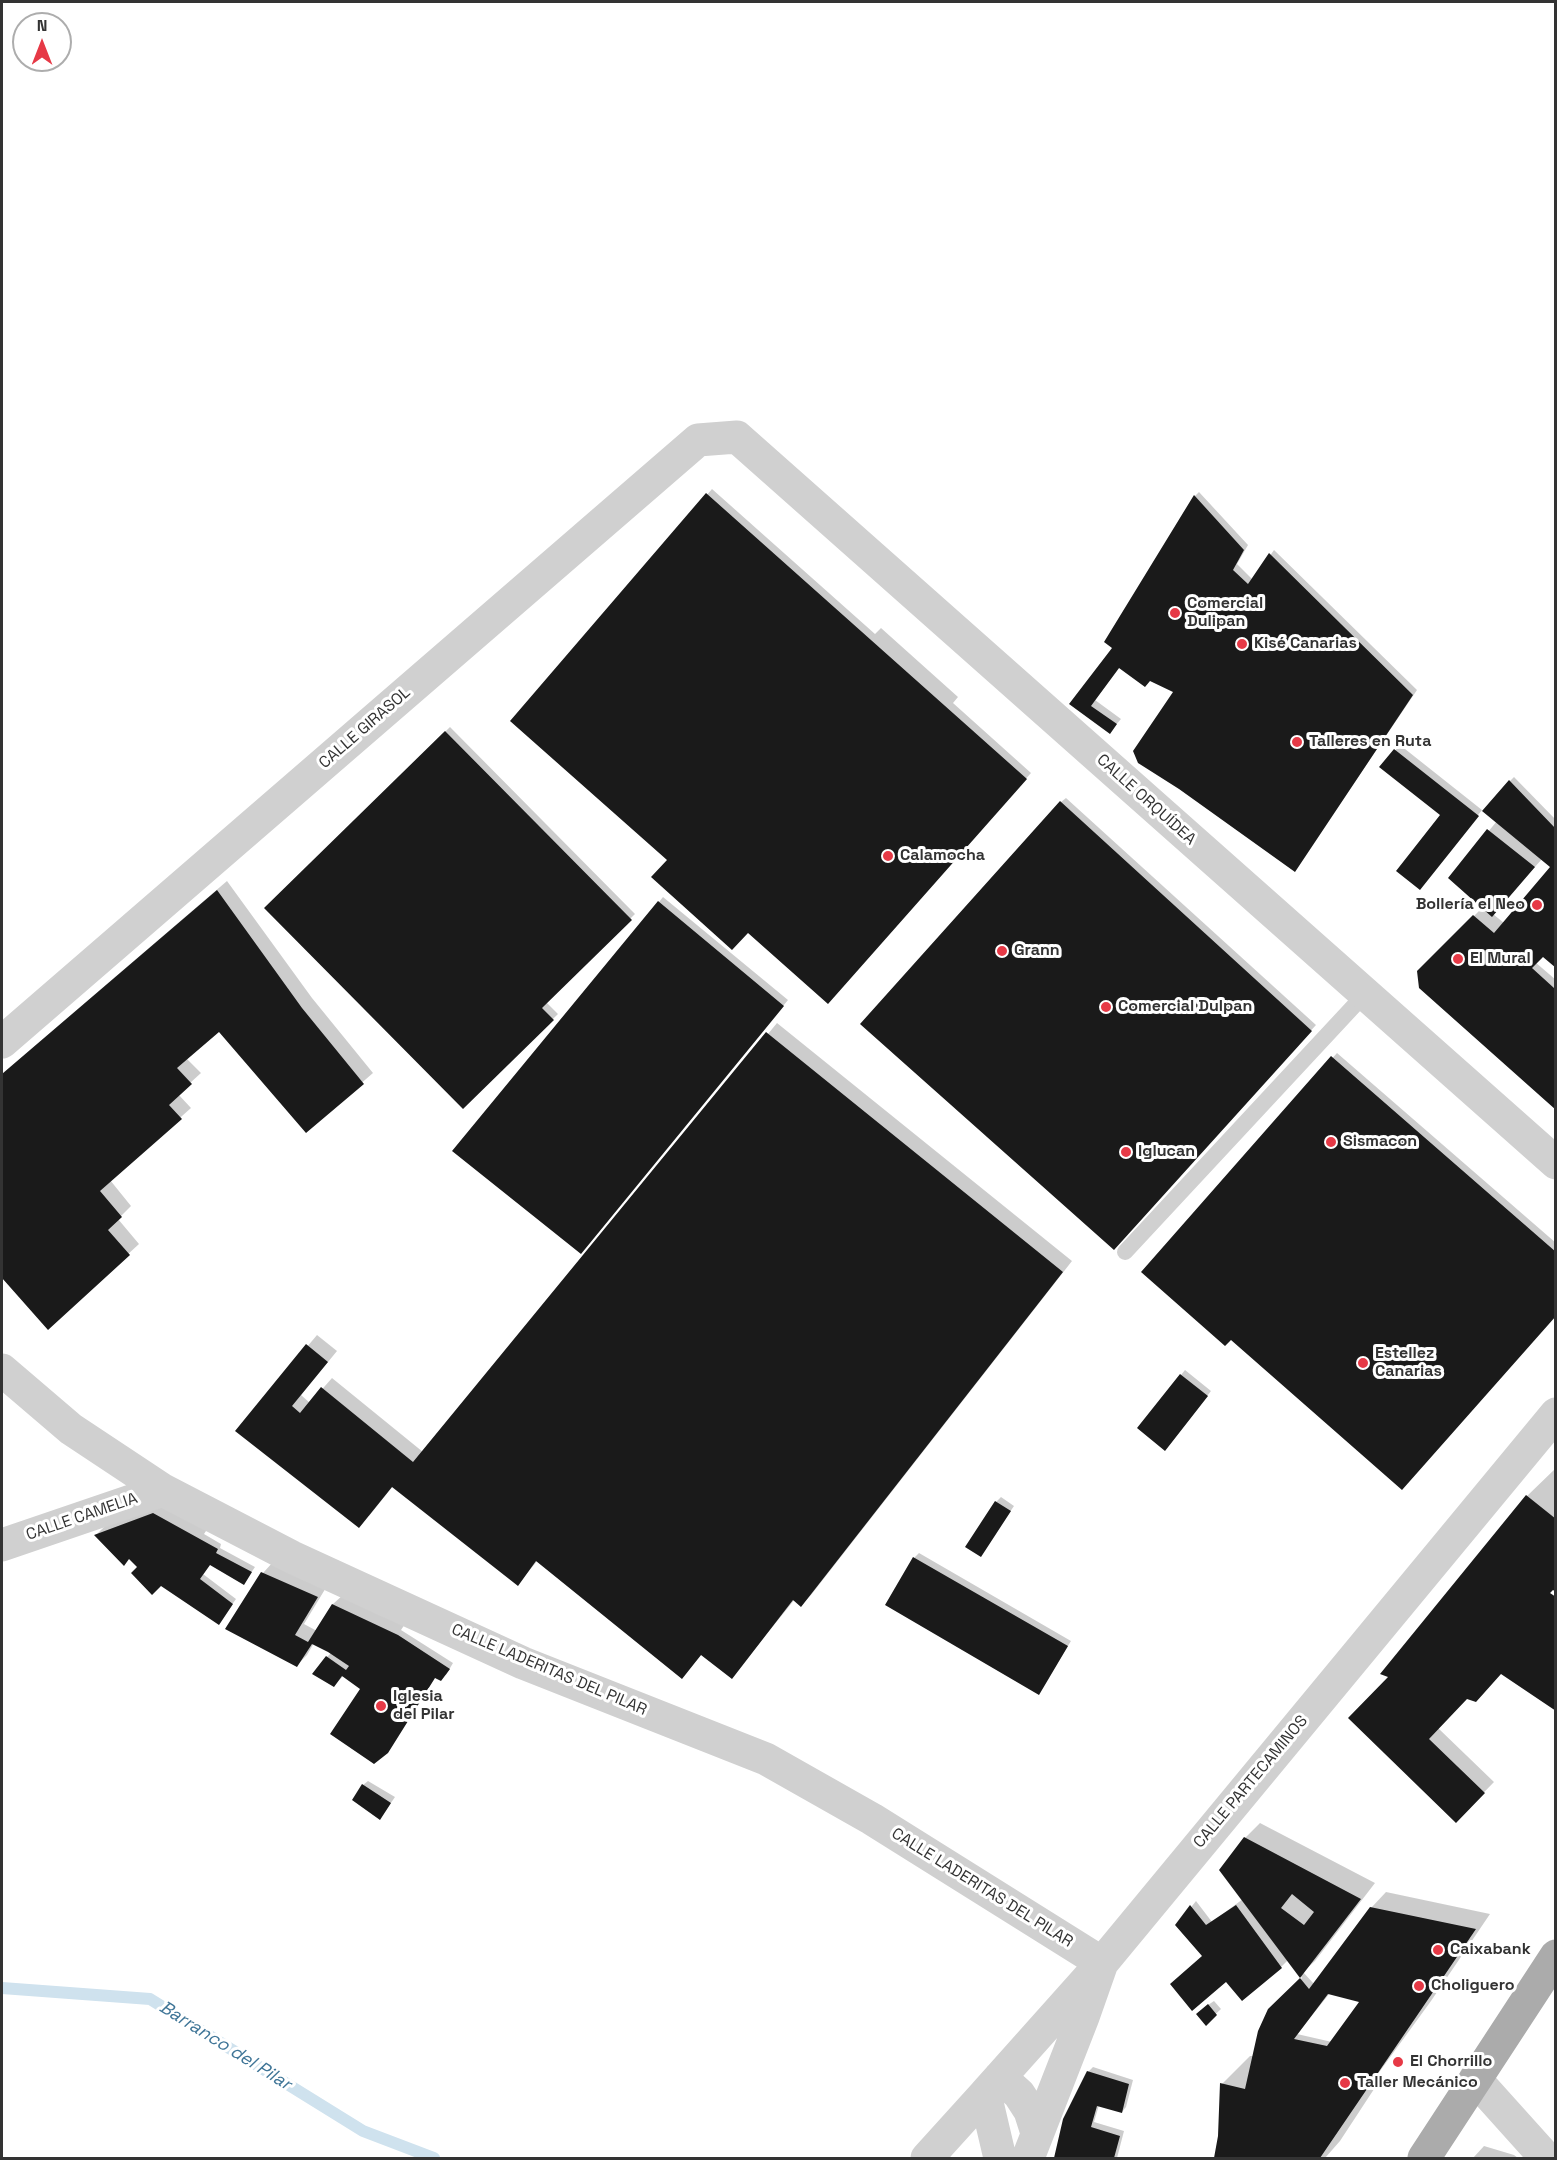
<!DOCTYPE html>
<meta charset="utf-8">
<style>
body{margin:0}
#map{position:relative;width:1557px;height:2160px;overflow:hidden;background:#fff;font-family:"Space Grotesk",sans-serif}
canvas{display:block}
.frame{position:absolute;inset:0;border:3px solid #333;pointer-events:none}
.north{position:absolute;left:12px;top:12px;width:60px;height:60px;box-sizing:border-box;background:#fff;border:2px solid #adadad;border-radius:50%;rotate:0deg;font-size:16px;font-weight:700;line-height:24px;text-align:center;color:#333}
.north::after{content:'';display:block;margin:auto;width:21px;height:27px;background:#e63946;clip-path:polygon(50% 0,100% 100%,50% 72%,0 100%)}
</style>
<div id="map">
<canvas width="1557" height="2160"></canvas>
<div class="frame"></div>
<div class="north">N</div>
</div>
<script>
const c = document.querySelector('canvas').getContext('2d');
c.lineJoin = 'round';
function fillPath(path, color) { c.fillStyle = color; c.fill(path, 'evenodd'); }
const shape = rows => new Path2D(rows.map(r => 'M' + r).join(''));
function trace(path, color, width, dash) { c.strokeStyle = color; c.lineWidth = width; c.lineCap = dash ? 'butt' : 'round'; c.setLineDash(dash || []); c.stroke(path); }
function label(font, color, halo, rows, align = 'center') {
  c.font = font + ' "Space Grotesk",sans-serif'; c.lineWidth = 6; c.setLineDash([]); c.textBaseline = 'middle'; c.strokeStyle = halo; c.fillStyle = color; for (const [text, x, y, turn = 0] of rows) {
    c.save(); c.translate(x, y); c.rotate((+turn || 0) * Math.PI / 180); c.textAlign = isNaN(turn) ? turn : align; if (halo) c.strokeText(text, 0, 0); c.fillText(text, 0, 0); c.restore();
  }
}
fillPath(shape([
 [712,489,875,634,881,628,958,697,953,703,1031,773,832,998,669,859,512,720],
 [1199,492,1248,545,1237,564,1253,580,1274,550,1417,690,1295,870,1179,788,1175,692,1120,667,1095,700,1121,719,1114,727,1071,704,1114,648,1195,496],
 [450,727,635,914,546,1002,558,1014,463,1107,266,908],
 [1400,745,1482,810,1424,884,1442,815,1381,767],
 [1514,777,1556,820,1556,860,1542,859,1493,914,1543,955,1535,962,1556,980,1556,1108,1418,972,1483,907,1450,878,1497,821,1510,781],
 [1066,798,1316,1025,1118,1243,1061,802],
 [227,881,312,998,373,1073,306,1131,219,1030,186,1058,201,1073,178,1094,191,1108,110,1180,131,1206,118,1219,139,1244,48,1328,2,1276,2,1074],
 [663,897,788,1000,585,1247,659,902],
 [777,1023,1072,1261,811,1595,801,1605,795,1599,732,1677,702,1654,682,1677,538,1560,518,1584,393,1486,369,1516,237,1430,317,1335,337,1351,301,1395,310,1403,332,1378,423,1452],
 [1337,1053,1556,1243,1556,1315,1231,1338,1143,1272],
 [1185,1370,1211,1391,1170,1444,1181,1375],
 [1556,1468,1556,1590,1553,1588,1501,1672,1467,1698,1438,1728,1494,1782,1456,1821,1392,1676,1527,1496],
 [1001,1497,1014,1506,981,1555,996,1502],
 [164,1503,208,1528,204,1534,221,1544,220,1548,255,1567,244,1583,211,1563,203,1574,236,1599,219,1623,96,1535,106,1525],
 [919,1553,1071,1641,1039,1693,887,1605,915,1557],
 [273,1562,327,1586,304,1624,317,1631,333,1604,344,1594,405,1624,401,1630,453,1663,446,1675,436,1677,366,1683,344,1675,334,1686,327,1657,332,1652,314,1643,307,1655,297,1665,227,1629,263,1573],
 [368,1781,395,1797,384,1813,363,1785],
 [1260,1823,1375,1883,1315,1961,1303,1972,1314,1984,1371,1908,1386,1892,1490,1914,1431,2001,1372,2082,1378,2083,1340,2141,1325,2158,1252,2158,1231,2155,1231,2158,1235,2158,1216,2158,1219,2137,1222,2084,1250,2056,1254,2056,1269,2010,1302,1978,1288,1960,1281,1967,1204,1956,1177,1925,1196,1901,1212,1922,1243,1899,1245,1838],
 [1330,1993,1362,2001,1332,2042,1297,2034],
 [1214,2001,1221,2009,1206,2023,1202,2009],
 [1093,2067,1133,2080,1126,2107,1122,2112,1099,2105,1094,2122,1124,2131,1117,2158,1056,2158,1065,2120,1088,2072],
 [1484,2146,1514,2155,1518,2158,1473,2158]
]), '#0003');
trace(shape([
 [2,1988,150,1999,363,2131,434,2158]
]), '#cfe2ee', 12);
fillPath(shape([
 [706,493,1027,779,828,1004,748,933,732,950,651,877,667,860,510,721],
 [1194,495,1244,550,1233,570,1248,584,1269,553,1413,695,1295,872,1179,789,1138,763,1133,751,1173,692,1150,681,1145,687,1119,668,1091,706,1117,724,1110,734,1069,704,1112,648,1104,642],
 [445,731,632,920,542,1008,554,1020,463,1109,264,908],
 [1394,749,1479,816,1420,890,1396,871,1440,815,1379,767],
 [1509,780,1556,829,1556,968,1543,957,1532,968,1554,988,1556,986,1556,1110,1419,988,1417,971,1473,915,1494,933,1550,867,1482,811],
 [1060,801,1312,1031,1114,1250,860,1024],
 [1487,829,1535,867,1492,917,1448,878],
 [217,890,302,1008,364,1084,306,1133,219,1032,177,1068,192,1084,169,1105,182,1119,100,1191,122,1217,108,1230,130,1255,48,1330,2,1278,2,1074],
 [658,901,784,1006,581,1254,452,1151],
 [766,1032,1063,1272,801,1607,793,1600,732,1679,701,1655,682,1679,536,1561,518,1586,392,1487,359,1528,235,1431,306,1344,328,1362,292,1406,300,1413,321,1387,413,1462],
 [1331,1056,1556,1252,1556,1316,1402,1490,1231,1340,1225,1346,1141,1272],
 [1180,1374,1208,1396,1165,1451,1137,1428],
 [1526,1495,1556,1519,1556,1592,1553,1590,1550,1593,1556,1597,1556,1711,1501,1674,1476,1702,1467,1699,1429,1739,1485,1793,1456,1823,1348,1718,1388,1677,1380,1674],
 [995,1501,1011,1511,981,1557,965,1547],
 [153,1513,218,1549,216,1553,252,1572,244,1585,210,1565,200,1579,233,1604,219,1625,161,1586,152,1595,131,1573,137,1567,129,1559,124,1566,94,1535],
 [913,1557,1068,1646,1039,1695,885,1605],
 [261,1572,318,1597,295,1635,308,1642,332,1604,398,1635,450,1669,441,1681,435,1678,388,1753,374,1764,330,1734,360,1689,342,1676,334,1687,312,1674,326,1656,346,1670,349,1666,328,1652,312,1644,297,1667,225,1629],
 [362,1784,391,1803,380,1820,352,1800],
 [1244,1837,1361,1899,1300,1978,1219,1870],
 [1292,1894,1314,1912,1304,1925,1281,1908],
 [1190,1905,1206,1925,1236,1905,1282,1968,1242,2001,1226,1982,1192,2011,1170,1984,1202,1956,1175,1925],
 [1370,1907,1476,1929,1320,2158,1214,2158,1218,2136,1220,2083,1245,2089,1258,2031,1268,2009,1300,1978,1309,1989],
 [1328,1994,1359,2002,1327,2046,1294,2039],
 [1208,2004,1217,2015,1206,2026,1196,2014],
 [1087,2071,1129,2084,1122,2113,1097,2106,1091,2127,1120,2136,1114,2158,1054,2158,1063,2119]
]), '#1a1a1a');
trace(shape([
 [1125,1252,1365,994]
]), '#d0d0d0', 16);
trace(shape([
 [2,1042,698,440,737,437,1556,1163],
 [2,1370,71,1429,163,1490,292,1557,523,1663,766,1759,872,1819,1102,1963,1083,2017,1028,2158],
 [2,1545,163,1490],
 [1000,2077,1019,2094,1030,2111,1037,2133],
 [1475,2079,1546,2158],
 [927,2158,985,2094],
 [1000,2158,985,2094,1102,1963,1556,1414]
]), '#d0d0d0', 33);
trace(shape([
 [1424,2158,1556,1956]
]), '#ababab', 33);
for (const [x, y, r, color] of [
 [1175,613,6,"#e63946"],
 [1242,644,6,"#e63946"],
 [1297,742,6,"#e63946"],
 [888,856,6,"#e63946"],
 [1537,905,6,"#e63946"],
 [1002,951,6,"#e63946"],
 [1458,959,6,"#e63946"],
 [1106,1007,6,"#e63946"],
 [1331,1142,6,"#e63946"],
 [1126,1152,6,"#e63946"],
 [1363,1363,6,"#e63946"],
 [381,1706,6,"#e63946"],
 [1438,1950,6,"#e63946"],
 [1419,1986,6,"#e63946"],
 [1398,2062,6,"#e63946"],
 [1345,2083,6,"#e63946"]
]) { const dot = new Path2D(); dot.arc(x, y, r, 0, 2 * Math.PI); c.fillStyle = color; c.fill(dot); trace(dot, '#fff', 2); }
label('bold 16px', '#333', '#fff', [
 ["Comercial",1187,604],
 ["Dulipan",1187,622],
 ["Kisé Canarias",1254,644],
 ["Talleres en Ruta",1309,742],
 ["Calamocha",900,856],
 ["Bollería el Neo",1525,905,"right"],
 ["Grann",1014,951],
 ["El Mural",1470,959],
 ["Comercial Dulpan",1118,1007],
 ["Sismacon",1343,1142],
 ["Iglucan",1138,1152],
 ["Estellez",1375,1354],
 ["Canarias",1375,1372],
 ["Iglesia",393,1697],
 ["del Pilar",393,1715],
 ["Caixabank",1450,1950],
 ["Choliguero",1431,1986],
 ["El Chorrillo",1410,2062],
 ["Taller Mecánico",1357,2083]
], 'left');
label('16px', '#333', '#fff', [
 ["CALLE GIRASOL",365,728,-41],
 ["CALLE ORQUÍDEA",1146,800,42],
 ["CALLE CAMELIA",82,1517,-19],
 ["CALLE LADERITAS DEL PILAR",549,1670,23],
 ["CALLE PARTECAMINOS",1251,1782,-50],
 ["CALLE LADERITAS DEL PILAR",982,1888,32]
]);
label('italic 18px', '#3f7597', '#fff', [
 ["Barranco del Pilar",225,2046,32]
]);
</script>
